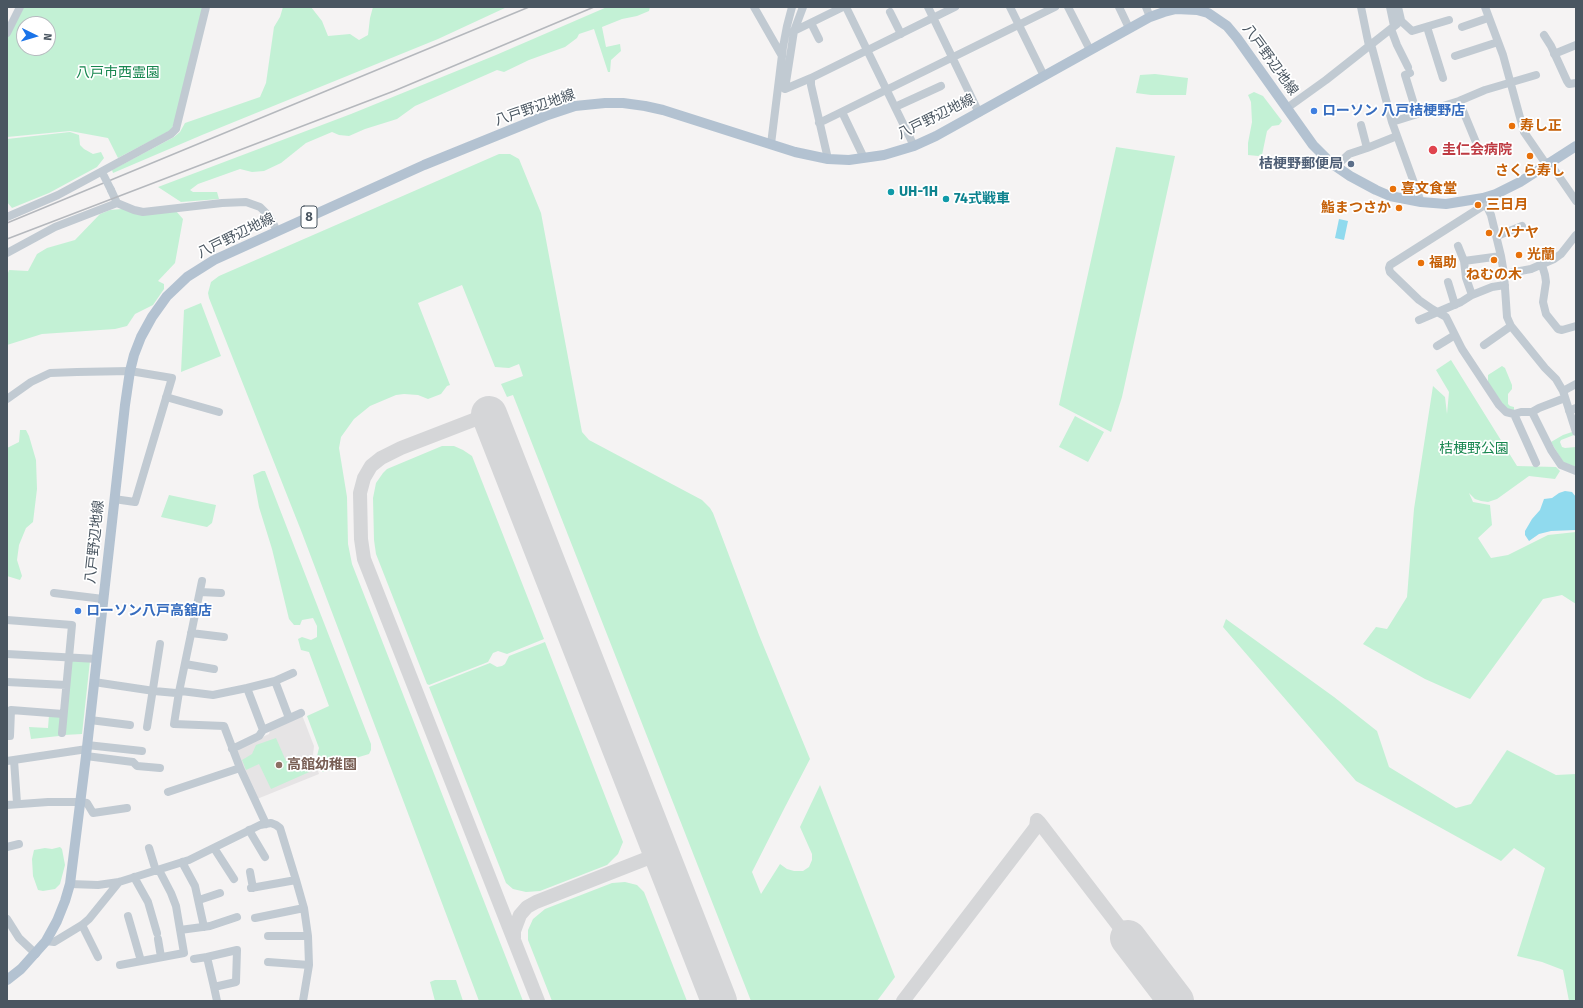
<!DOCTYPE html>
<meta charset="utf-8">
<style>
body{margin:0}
#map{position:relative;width:1583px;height:1008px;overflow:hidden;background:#f5f3f3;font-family:"Fira Sans",sans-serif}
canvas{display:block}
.frame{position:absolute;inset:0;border:8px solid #4a5661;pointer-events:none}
.north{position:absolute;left:16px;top:16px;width:40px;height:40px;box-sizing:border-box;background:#fff;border:1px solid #b7bbc0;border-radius:50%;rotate:95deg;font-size:11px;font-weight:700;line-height:16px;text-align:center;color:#4a5661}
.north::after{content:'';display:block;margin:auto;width:14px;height:18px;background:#1a73e8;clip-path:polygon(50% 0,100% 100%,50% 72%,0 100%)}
</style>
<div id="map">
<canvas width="1583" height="1008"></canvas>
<div class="frame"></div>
<div class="north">N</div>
</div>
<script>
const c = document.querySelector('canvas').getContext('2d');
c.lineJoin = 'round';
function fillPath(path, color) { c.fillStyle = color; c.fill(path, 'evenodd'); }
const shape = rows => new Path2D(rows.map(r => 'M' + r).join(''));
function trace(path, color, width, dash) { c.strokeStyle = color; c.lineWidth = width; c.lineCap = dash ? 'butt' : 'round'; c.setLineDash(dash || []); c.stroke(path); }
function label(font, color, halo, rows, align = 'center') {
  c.font = font + ' "Fira Sans","Noto Sans JP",sans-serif'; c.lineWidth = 3.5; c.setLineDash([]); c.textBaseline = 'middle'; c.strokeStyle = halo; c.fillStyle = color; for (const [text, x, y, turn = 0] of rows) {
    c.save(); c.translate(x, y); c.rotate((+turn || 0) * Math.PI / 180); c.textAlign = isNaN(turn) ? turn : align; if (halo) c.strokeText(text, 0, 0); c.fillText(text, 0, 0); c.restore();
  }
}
fillPath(shape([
 [302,715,314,746,313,755,319,774,257,799,237,754,239,748,269,734,271,728]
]), '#e6e4e5');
fillPath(shape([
 [21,7,203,7,176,119,171,130,118,158,108,138,70,131,7,137,7,35],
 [24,24,48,24,48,48,24,48],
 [283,7,311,7,322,21,328,36,350,34,359,40,368,35,370,18,373,7,507,7,438,39,202,135,113,173,112,170,174,137,180,132,185,123,260,97,266,83,274,27,280,17],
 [607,7,650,7,649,11,637,16,622,19,602,27,606,47,620,44,621,51,611,60,610,72,608,72,594,29,579,34,577,38,565,47,529,60,504,72,497,70,415,106,397,119,365,129,349,136,339,135,332,132,306,143,281,163,264,171,252,172,240,169,198,184,190,190,193,192,217,192,219,199,181,202,158,187,351,114,496,55],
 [1155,74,1188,78,1186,95,1151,95,1136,93,1140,75],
 [1254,92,1263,96,1282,121,1279,125,1272,126,1267,131,1262,155,1258,156,1248,155,1248,143,1252,122,1251,102,1248,95],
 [70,132,79,135,80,145,84,149,93,154,101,152,104,158,97,167,49,193,12,208,7,202,7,139],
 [1116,147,1175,156,1122,397,1111,432,1059,405],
 [499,154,510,154,519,159,541,213,582,432,589,440,702,500,710,508,713,513,759,635,810,759,785,807,752,872,761,894,780,864,787,869,794,871,803,871,809,867,812,860,812,854,800,827,820,785,895,977,877,1001,751,1001,513,395,507,397,501,384,523,376,519,364,509,368,495,367,462,285,418,303,450,385,447,386,441,394,428,399,418,395,404,394,396,395,370,406,354,419,341,437,339,448,347,497,348,544,352,564,523,1001,479,1001,302,533,209,298,208,293,211,282,219,276],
 [122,209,176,211,183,219,175,263,158,281,164,284,164,289,153,305,135,314,127,326,115,329,42,334,7,345,7,276,9,270,28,271,37,254,47,248,75,240,100,214,110,210],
 [201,303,221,356,181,372,184,310],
 [1451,360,1517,466,1556,467,1560,471,1555,479,1529,476,1497,499,1488,502,1481,501,1475,499,1469,493,1473,502,1490,505,1492,525,1478,538,1491,558,1508,555,1548,535,1576,532,1576,604,1562,595,1543,599,1470,699,1425,679,1363,644,1376,627,1387,629,1407,597,1414,509,1433,386,1445,397,1447,414,1449,392,1436,370],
 [1502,366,1505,368,1512,385,1512,389,1508,394,1508,404,1510,406,1514,407,1514,411,1507,410,1488,383,1488,375],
 [1075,416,1104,432,1088,462,1059,447],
 [20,430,26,430,29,436,36,460,37,489,33,522,26,528,19,545,17,560,22,576,20,580,7,576,7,448,19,442],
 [1572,432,1574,435,1561,440,1560,442,1562,447,1565,448,1576,447,1576,467,1563,462,1551,442,1563,435],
 [442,446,454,446,463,450,472,456,544,639,507,654,498,651,493,653,488,662,429,685,427,684,376,554,374,540,373,498,376,483,383,473,387,469],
 [262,471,265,471,371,744,371,750,369,754,359,757,342,767,322,772,317,756,319,748,307,716,329,706,309,652,301,650,298,639,302,637,311,640,317,637,317,626,313,618,302,620,300,625,294,625,289,619,272,549,259,507,253,475],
 [169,495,216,505,212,523,207,527,161,517],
 [1226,619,1334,697,1377,731,1389,767,1456,808,1471,804,1507,750,1556,775,1576,774,1576,1001,1569,1001,1563,970,1542,962,1517,956,1545,868,1514,848,1501,861,1356,781,1223,627],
 [545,642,623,842,618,854,607,865,540,891,526,892,513,889,506,883,429,687,490,663,497,667,502,666,505,664,509,656],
 [71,660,90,661,82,734,64,735],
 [49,715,61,717,59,736,31,739,29,727,48,728],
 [276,738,286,761,299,759,304,762,312,759,316,769,271,789,259,764,246,770,242,760,252,754,256,745],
 [60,847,62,849,65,865,60,884,55,889,43,891,38,890,33,876,32,859,34,850,45,848,52,849],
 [625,882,637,885,644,892,687,1001,552,1001,528,940,528,930,533,919,545,909,612,883],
 [435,980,456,980,463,1001,435,1001,430,982]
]), '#c3f1d5');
fillPath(shape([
 [1339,219,1348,221,1344,240,1335,238],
 [1565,491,1572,492,1576,497,1576,530,1551,531,1539,534,1529,541,1525,535,1525,531,1532,519,1540,510,1544,499,1552,498,1559,493]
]), '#90daee');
trace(shape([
 [489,414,401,448,381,458,371,466,364,478,360,493,361,539,364,559,538,1001],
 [1039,822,1128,938],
 [514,938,514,931,520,915,527,907,536,902,661,853],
 [903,1001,1036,827,1037,820]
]), '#d5d6d8', 14);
trace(shape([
 [489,414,719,1001],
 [1128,938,1176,1001]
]), '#d5d6d8', 36);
trace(shape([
 [754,7,782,56],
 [803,7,794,31,785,89,811,78],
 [846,7,914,146],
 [928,7,979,113],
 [1010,7,1044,76],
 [1068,7,1090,50],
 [1119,7,1129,28],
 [1146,7,1150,17],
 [1361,7,1369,46],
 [1390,7,1394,26],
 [1485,7,1503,55,1524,132,1546,164],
 [890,12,901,34],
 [1400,20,1412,31,1449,20],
 [811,23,819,39],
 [1427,27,1443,78],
 [1462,27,1488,18],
 [1391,29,1397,45,1408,67],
 [794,31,843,7],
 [7,33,20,7],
 [1544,35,1551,46,1567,81,1569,84,1576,83],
 [1371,44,1392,122,1421,202],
 [1554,54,1576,45],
 [1455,56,1498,42],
 [1410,73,1405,75,1417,114],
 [1459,101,1480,152],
 [895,107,941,86],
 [1287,108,1326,80,1397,24,1401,20,1398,7],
 [842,112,864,158],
 [1392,122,1459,101,1485,90,1536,75],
 [819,123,1055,7],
 [1361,125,1367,148,1397,136],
 [771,144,783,47,787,26,792,7],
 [828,159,811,85,811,78,955,7],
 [1549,162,1576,201],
 [1336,166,1349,154,1367,148],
 [111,190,117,203],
 [1484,200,1491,215,1501,256,1504,274,1507,317,1511,326,1545,368,1556,379,1563,391,1576,432],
 [1486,204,1390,265,1389,268,1390,272,1419,300,1432,309,1446,317,1462,349,1499,405,1506,412,1514,414,1536,463],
 [7,217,58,195,171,134,176,129,206,7],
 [1497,236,1522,226],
 [1458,246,1464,261,1466,278,1472,295],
 [7,253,55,227,117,203,134,210,143,212,222,203,246,202,260,207,270,217,277,231],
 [1464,261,1501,256],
 [1542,265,1545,275,1546,282,1543,302,1546,314,1558,329,1562,330,1576,326],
 [1504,274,1531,269,1554,259,1561,254,1576,235],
 [1448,282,1455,305],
 [1419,320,1461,302,1472,295,1492,287,1505,285],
 [1484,345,1511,326],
 [1437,346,1455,335],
 [1563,391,1576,384],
 [166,397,219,412],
 [7,399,31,382,50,373,77,372,130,371,172,378,135,502,114,499],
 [1569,411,1576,408],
 [1532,412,1539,408,1565,398],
 [1514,414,1521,412,1532,412,1551,450,1561,465,1576,471],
 [202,581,179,692,174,724,224,726,240,768,266,824],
 [200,592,221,593],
 [54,593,103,599],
 [7,620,72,625,62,733],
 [191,633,224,637],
 [7,654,97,659],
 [185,664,214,669],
 [275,681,289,718],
 [7,682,66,685],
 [94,682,154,691,176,693,181,691,213,695,247,688,263,730],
 [247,688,275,681,293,673],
 [90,720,130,725],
 [147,727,160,644],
 [7,736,10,736,11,710,63,714],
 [87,745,142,751],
 [232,749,259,736,263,730,301,713],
 [86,756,133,762,137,766,160,768],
 [14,760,17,803],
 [7,761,87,749],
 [168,792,240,768],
 [7,805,48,802,81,802,87,803,93,813,127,808],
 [249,830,265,857],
 [7,847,19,844],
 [149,848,156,871],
 [214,848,234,879],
 [182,862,195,886,204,927],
 [250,872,253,888],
 [134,877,148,902,157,933],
 [70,884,98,885,119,882,189,860,260,825,271,823,276,825,280,828,296,880,304,908,308,936,309,965,303,1001],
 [251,888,296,880],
 [199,900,220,893],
 [128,916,141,961],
 [255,918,304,908],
 [7,919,19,938,36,954],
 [82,925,98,957],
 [180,930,210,926,237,917],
 [268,936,308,936],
 [158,939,161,957],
 [46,941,54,942,82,925,89,919,119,882],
 [194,959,207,957],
 [268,962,309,965],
 [120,965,184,953,176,906,171,893,159,870],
 [214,987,236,982,237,950,207,957,214,987,217,1001]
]), '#c1cad2', 8);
trace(shape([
 [7,980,21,969,46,941,57,921,65,901,70,884,86,756,125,405,130,371,134,355,141,337,152,317,167,296,187,277,214,260,424,165,545,116,575,106,605,103,623,103,645,106,663,110,795,152,828,159,849,160,884,155,914,146,936,136,1150,17,1164,12,1176,9,1197,10,1208,13,1227,26,1237,38,1313,145,1331,163,1350,176,1376,190,1390,196,1421,202,1446,204,1483,198,1496,194,1520,182,1576,146]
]), '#b3c2d1', 10);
trace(shape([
 [7,223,529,7],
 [7,239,394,91,594,7]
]), '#b5b8bd', 1.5);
trace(shape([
 [104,176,111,190]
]), '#c1cad2', 8);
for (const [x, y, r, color] of [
 [1314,111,4,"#3f7fe0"],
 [1512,126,4,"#e8710a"],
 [1433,150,5,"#e0444e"],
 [1530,156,4,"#e8710a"],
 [1351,164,4,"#5c6f8a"],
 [1393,189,4,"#e8710a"],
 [891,192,4,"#0f9aa8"],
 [946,199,4,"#0f9aa8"],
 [1478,205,4,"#e8710a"],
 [1399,208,4,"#e8710a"],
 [1489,233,4,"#e8710a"],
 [1519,255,4,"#e8710a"],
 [1494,260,4,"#e8710a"],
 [1421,263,4,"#e8710a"],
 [78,611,4,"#3f7fe0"],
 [279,765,4,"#8d6e63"]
]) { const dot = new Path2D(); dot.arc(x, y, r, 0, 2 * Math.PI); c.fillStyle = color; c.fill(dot); trace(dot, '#fff', 1.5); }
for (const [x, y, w] of [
 [309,217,16]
]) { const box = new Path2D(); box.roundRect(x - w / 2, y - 11, w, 22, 3); c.fillStyle = '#fff'; c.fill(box); trace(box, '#4a5661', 1); }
label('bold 13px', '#4a5661', null, [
 ["8",309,217]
]);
label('14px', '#4a5661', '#fff', [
 ["八戸野辺地線",1270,60,54],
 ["八戸野辺地線",535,108,-19],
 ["八戸野辺地線",936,117,-26],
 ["八戸野辺地線",236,236,-26],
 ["八戸野辺地線",95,542,-84]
]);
label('14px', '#17864f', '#fff', [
 ["八戸市西霊園",118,73],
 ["桔梗野公園",1474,449]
]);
label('bold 14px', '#366cbe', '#fff', [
 ["ローソン 八戸桔梗野店",1322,111],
 ["ローソン八戸高舘店",86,611]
], 'left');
label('bold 14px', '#c56008', '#fff', [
 ["寿し正",1520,126],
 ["さくら寿し",1530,171,"center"],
 ["喜文食堂",1401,189],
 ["三日月",1486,205],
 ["鮨まつさか",1391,208,"right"],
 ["ハナヤ",1497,233],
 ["光蘭",1527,255],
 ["福助",1429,263],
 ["ねむの木",1494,275,"center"]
], 'left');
label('bold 14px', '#be3a42', '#fff', [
 ["圭仁会病院",1442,150]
], 'left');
label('bold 14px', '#4e5e75', '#fff', [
 ["桔梗野郵便局",1343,164]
], 'right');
label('bold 14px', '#0d838f', '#fff', [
 ["UH-1H",899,192],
 ["74式戦車",954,199]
], 'left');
label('bold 14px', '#785e54', '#fff', [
 ["高館幼稚園",287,765]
], 'left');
</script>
